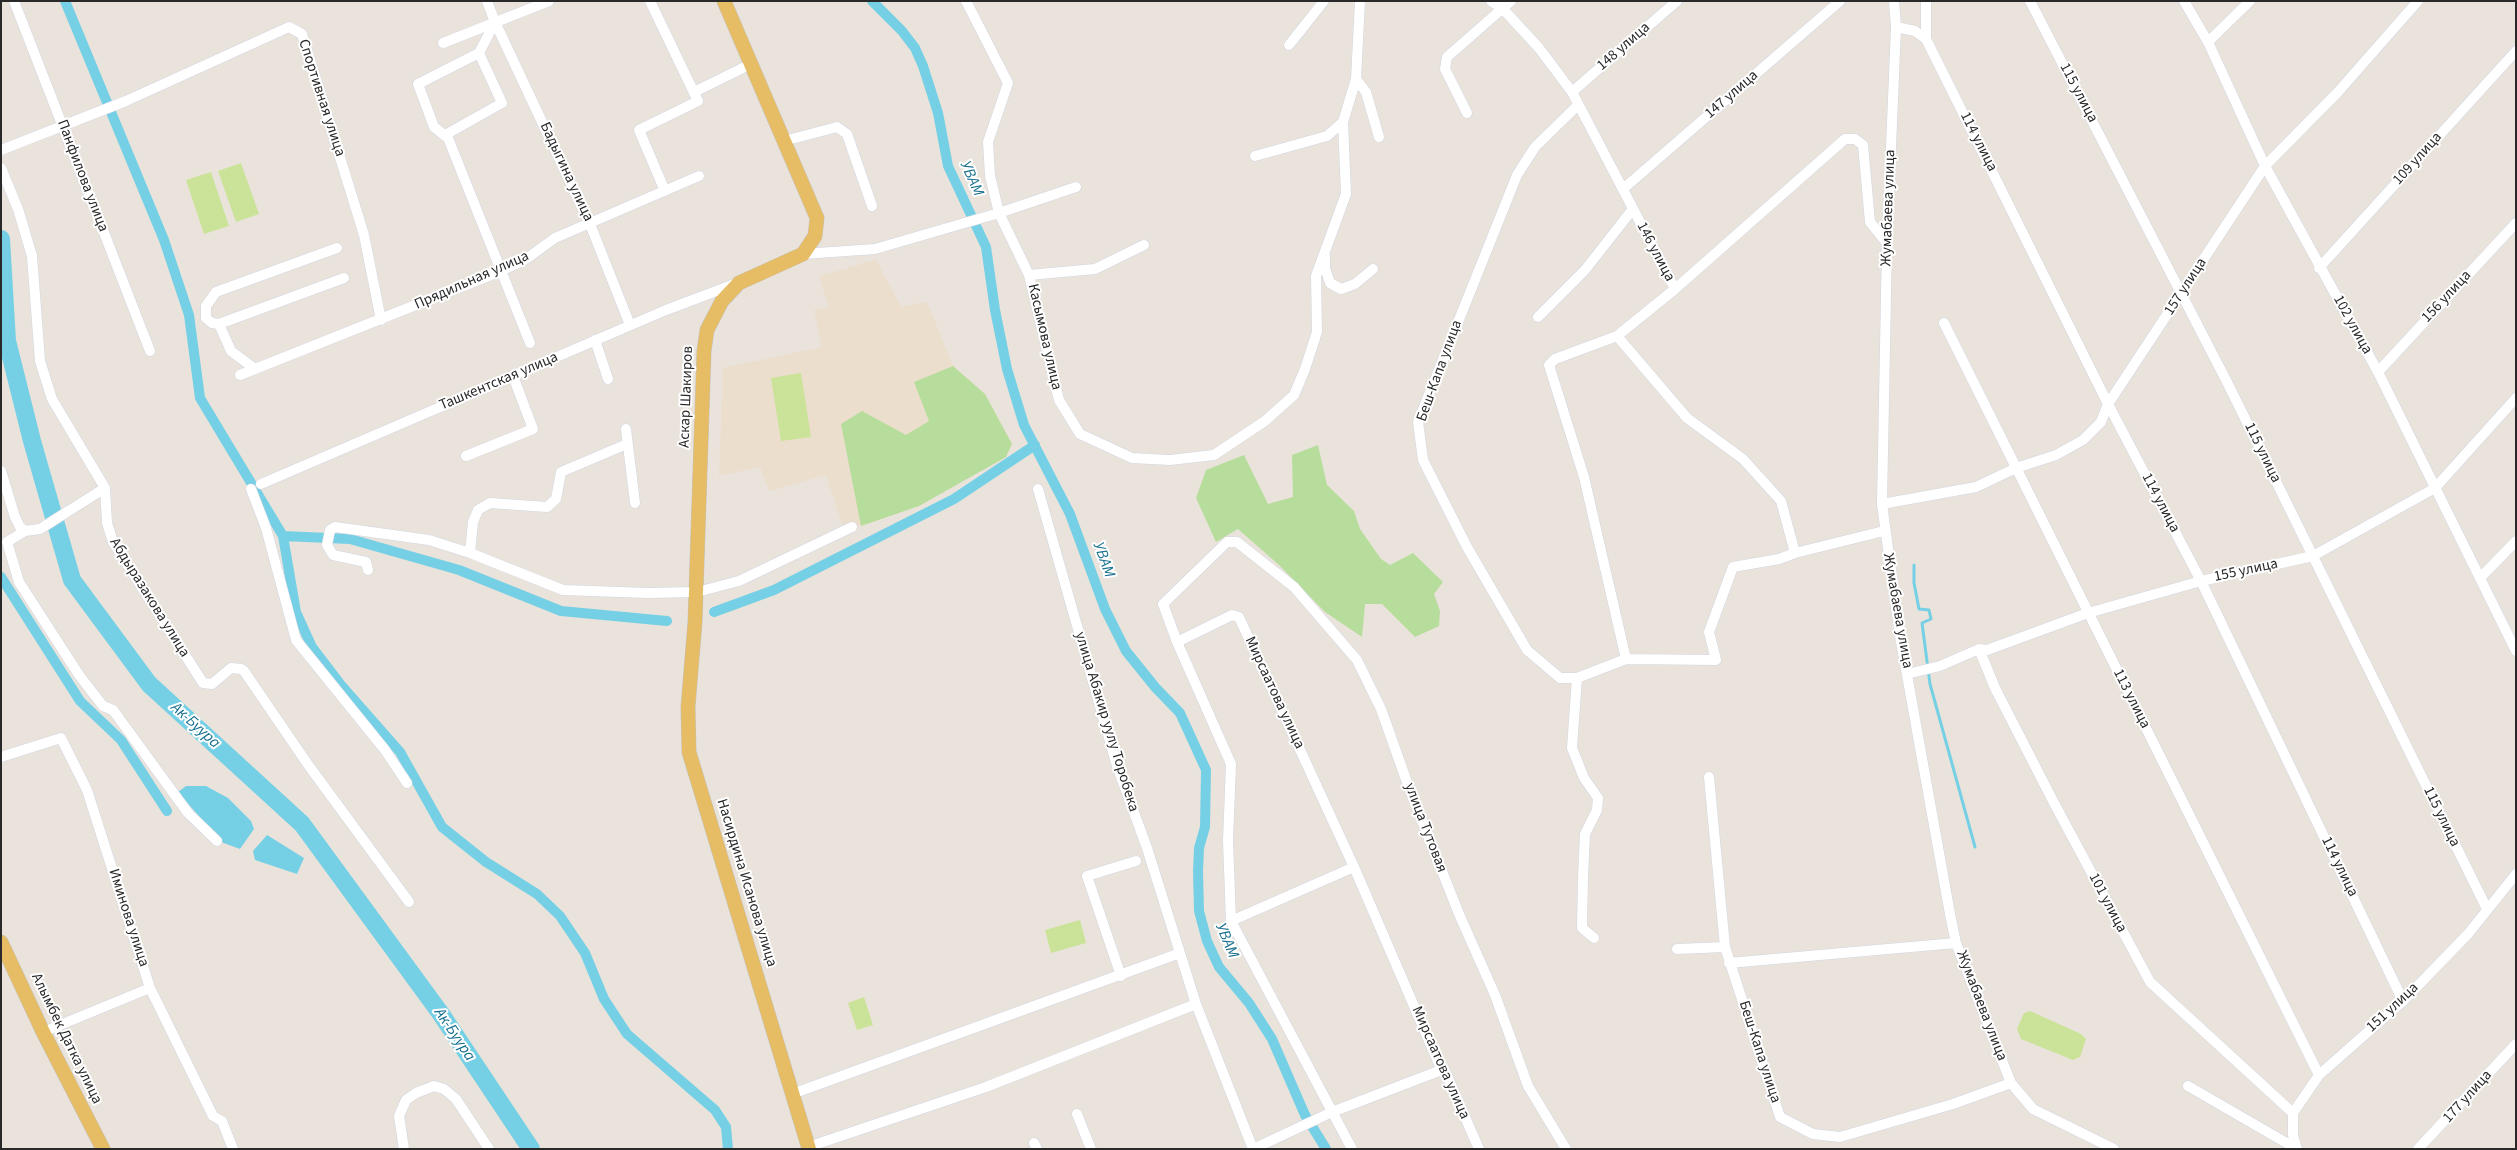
<!DOCTYPE html>
<meta charset="utf-8">
<style>
body{margin:0}
#map{position:relative;width:2517px;height:1150px;overflow:hidden;background:#eae3db;font-family:"Source Sans 3",sans-serif}
canvas{display:block}
.frame{position:absolute;inset:0;border:2px solid #292929;pointer-events:none}
</style>
<div id="map">
<canvas width="2517" height="1150"></canvas>
<div class="frame"></div>
</div>
<script>
const c = document.querySelector('canvas').getContext('2d');
c.lineJoin = 'round';
function fillPath(path, color) { c.fillStyle = color; c.fill(path, 'evenodd'); }
const shape = rows => new Path2D(rows.map(r => 'M' + r).join(''));
function trace(path, color, width, dash) { c.strokeStyle = color; c.lineWidth = width; c.lineCap = dash ? 'butt' : 'round'; c.setLineDash(dash || []); c.stroke(path); }
function label(font, color, halo, rows, align = 'center') {
  c.font = font + ' "Source Sans 3",sans-serif'; c.lineWidth = 4; c.setLineDash([]); c.textBaseline = 'middle'; c.strokeStyle = halo; c.fillStyle = color; for (const [text, x, y, turn = 0] of rows) {
    c.save(); c.translate(x, y); c.rotate((+turn || 0) * Math.PI / 180); c.textAlign = isNaN(turn) ? turn : align; if (halo) c.strokeText(text, 0, 0); c.fillText(text, 0, 0); c.restore();
  }
}
fillPath(shape([
 [876,260,901,307,927,302,953,366,985,394,1012,444,1006,457,919,506,861,526,842,524,826,475,769,491,760,467,719,476,723,368,822,347,814,310,829,307,819,276]
]), '#ebdecc');
fillPath(shape([
 [953,366,985,394,1012,444,1006,457,919,506,861,526,841,424,862,411,906,435,929,421,914,382],
 [1318,445,1327,485,1354,511,1360,529,1381,559,1390,565,1413,553,1443,582,1434,594,1440,611,1439,626,1415,637,1382,604,1365,604,1362,637,1325,612,1279,565,1238,529,1216,542,1196,498,1206,470,1244,455,1268,504,1293,497,1292,455]
]), '#b7dd9c');
fillPath(shape([
 [241,163,259,214,236,222,218,171],
 [211,172,229,226,204,234,186,180],
 [801,373,811,437,781,441,771,378],
 [1080,920,1086,943,1051,953,1045,930],
 [864,997,873,1025,857,1030,848,1003],
 [2030,1011,2081,1034,2086,1039,2080,1057,2073,1060,2021,1039,2017,1029,2024,1013]
]), '#cae398');
fillPath(shape([
 [186,786,206,786,228,798,251,821,254,829,240,849,221,842,178,792],
 [267,835,304,858,297,874,255,860,253,851]
]), '#76d0e5');
trace(shape([
 [1914,565,1914,583,1919,609,1929,610,1931,619,1922,623,1930,684,1975,847]
]), '#76d0e5', 3);
trace(shape([
 [65,1,164,240,189,315,200,398,283,536,296,612,312,647,341,685,400,752,442,827,486,862,537,894,560,916,585,953,604,999,627,1034,715,1110,726,1127,728,1149],
 [872,1,902,31,915,48,923,66,938,113,948,166,986,247,995,310,1007,369,1024,425,1070,514,1105,609,1126,651,1155,687,1180,713,1206,770,1205,827,1199,848,1198,871,1199,911,1207,941,1219,967,1249,1003,1272,1039,1305,1115,1326,1149],
 [283,536,350,539,459,570,561,611,667,621],
 [1,577,80,701,121,740,167,811],
 [714,612,774,590,954,499,1035,445]
]), '#76d0e5', 10);
trace(shape([
 [1,239,7,341,32,441,72,580,149,684,302,824,441,1014,531,1149]
]), '#76d0e5', 18);
const minor = shape([
 [14,1,150,351],
 [487,1,495,22,590,224,630,325],
 [650,1,698,101,639,130,665,191],
 [966,1,1008,83,988,142,990,176,999,213,1029,275,1059,400,1080,434,1132,458,1170,460,1214,455,1265,421,1294,395,1305,369,1317,332,1316,276,1346,194,1343,122,1356,79,1360,1],
 [1491,1,1503,9,1539,48,1572,92,1675,289,1845,139,1855,139,1863,145,1870,222,1887,243],
 [1894,1,1896,27,1887,243,1882,504,1900,636,1950,914,1956,943,2011,1083,2033,1109,2114,1149],
 [1926,1,1926,39],
 [2030,1,2227,382,2487,909],
 [2184,1,2208,42,2265,166,2378,372,2516,651],
 [495,22,479,53,418,84,434,127,448,138,530,343],
 [1896,27,1915,31,1926,39,2108,404,2201,581,2403,1001],
 [2208,42,2250,1],
 [443,43,549,1],
 [1289,45,1324,1],
 [1356,79,1366,92,1379,137],
 [694,92,751,64],
 [1572,92,1677,1],
 [1577,106,1535,147,1517,175,1418,422,1423,460,1467,547,1527,650,1560,678,1577,678,1626,659,1716,660,1709,632,1733,567,1779,559,1795,553],
 [1467,113,1445,69,1447,57,1511,1],
 [445,135,502,103,479,53],
 [784,141,837,127,847,134,872,206],
 [1,150,126,101,289,27,302,34,364,235,381,320],
 [1255,156,1327,136,1343,122],
 [1,168,18,209,32,256,40,361,52,399,105,488,107,523,113,542,203,683,212,684,231,668,241,669,244,671,309,766,409,902],
 [1623,189,1840,1],
 [337,248,216,292,206,306,206,318,212,323,219,324,344,278],
 [803,254,875,249,999,213,1076,187],
 [1325,256,1325,268,1330,283,1341,289,1355,284,1373,269],
 [2319,268,2516,51],
 [1029,275,1095,269,1144,245],
 [1538,317,1585,270,1632,210],
 [1944,323,2319,1075],
 [219,324,231,351,255,369],
 [1617,336,1687,418,1743,459,1781,501,1795,553,1884,531],
 [595,340,608,379],
 [2378,372,2516,223],
 [240,375,501,271,526,259,555,238,699,176],
 [626,429,635,503],
 [466,456,533,429,513,376],
 [1,471,15,517,20,527,25,531,40,529,105,488],
 [261,484,666,310,735,284],
 [251,489,266,528,296,640,385,750,407,783],
 [1038,489,1117,766,1147,848,1196,1004,1253,1149],
 [1882,504,1976,487,2016,468,2056,455,2083,440,2101,422,2108,404,2265,166,2338,92,2418,1],
 [25,531,7,542,19,582,79,675,103,706,113,710,188,813,217,841],
 [470,553,473,522,478,510,490,503,547,507,556,499,561,472,627,444],
 [368,570,366,562,333,555,327,545,330,530,335,527,429,540,470,553,563,590,648,593,697,592,739,581,852,527],
 [2480,578,2516,541],
 [1177,642,1231,764,1228,841,1231,921,1352,1149],
 [1979,649,1995,688,2053,801,2150,982,2293,1113],
 [1626,659,1584,477,1549,365,1555,359,1617,336,1675,289],
 [1907,674,1940,666,1979,649,1987,650,2088,613,2201,581,2313,556,2435,488,2516,398],
 [1577,678,1572,748,1584,778,1598,798,1597,810,1585,834,1583,877,1582,928,1594,938],
 [1,757,61,738,87,790,150,988,213,1116,222,1121,233,1149],
 [1709,777,1725,947,1780,1117,1813,1134,1840,1137,1953,1104,2011,1083],
 [1231,921,1354,867],
 [1677,949,1725,947],
 [1729,963,1956,943],
 [1121,976,1087,876,1136,861],
 [43,1032,150,988],
 [2188,1086,2297,1149],
 [792,1094,1180,953],
 [1077,1114,1091,1149],
 [1034,1143,1037,1149],
 [808,1147,986,1087,1196,1004],
 [404,1149,399,1116,406,1100,416,1093,434,1086,444,1089,456,1099,489,1149],
 [1253,1149,1332,1112,1444,1069],
 [1479,1149,1444,1069,1439,1064,1354,867,1239,617,1232,615,1177,642,1163,604,1227,542,1237,542,1294,587,1357,660,1381,709,1408,785,1459,914,1495,995,1528,1086,1566,1149],
 [2297,1149,2293,1135,2293,1113,2319,1075,2403,1001,2468,934,2516,874],
 [2418,1149,2516,1044]
]);
const major = shape([
 [724,1,817,218,815,236,803,254,739,283,722,301,707,330,704,351,695,622,688,707,689,752,809,1149],
 [1,942,43,1032,103,1149]
]);
trace(minor, '#d1d5e1', 11);
trace(major, '#c3c3c3', 15);
trace(minor, '#fff', 10);
trace(major, '#e6bd65', 14);
label('15px', '#292929', '#fff', [
 ["148 улица",1624,47,-41],
 ["115 улица",2078,93,62],
 ["147 улица",1732,95,-41],
 ["Спортивная улица",321,98,72],
 ["114 улица",1978,142,63],
 ["109 улица",2418,159,-48],
 ["Бадыгина улица",566,172,65],
 ["Панфилова улица",82,176,69],
 ["Жумабаева улица",1889,208,-88],
 ["146 улица",1655,252,62],
 ["Прядильная улица",472,281,-24],
 ["157 улица",2186,287,-57],
 ["156 улица",2447,297,-47],
 ["102 улица",2352,325,61],
 ["Касымова улица",1044,337,77],
 ["Беш-Капа улица",1440,371,-70],
 ["Ташкентская улица",499,382,-23],
 ["Аскар Шакиров",687,397,-88],
 ["115 улица",2262,453,64],
 ["114 улица",2160,503,62],
 ["155 улица",2246,571,-12],
 ["Абдыразакова улица",149,598,58],
 ["Жумабаева улица",1897,611,80],
 ["Мирсаатова улица",1274,693,65],
 ["113 улица",2131,699,63],
 ["улица Абакир уулу Торобека",1106,722,73],
 ["115 улица",2441,817,64],
 ["улица Тутовая",1425,828,69],
 ["114 улица",2339,867,64],
 ["Насирдина Исанова улица",746,883,73],
 ["101 улица",2107,903,62],
 ["Иминова улица",128,918,72],
 ["Жумабаева улица",1981,1006,69],
 ["151 улица",2393,1008,-43],
 ["Алымбек Датка улица",66,1039,64],
 ["Беш-Капа улица",1759,1052,72],
 ["Мирсаатова улица",1440,1063,66],
 ["177 улица",2468,1097,-48]
]);
label('italic 16px', '#176f8e', '#fff', [
 ["УВАМ",971,179,66],
 ["УВАМ",1103,560,70],
 ["Ак-Буура",195,726,42],
 ["УВАМ",1226,941,67],
 ["Ак-Буура",454,1035,56]
]);
</script>
